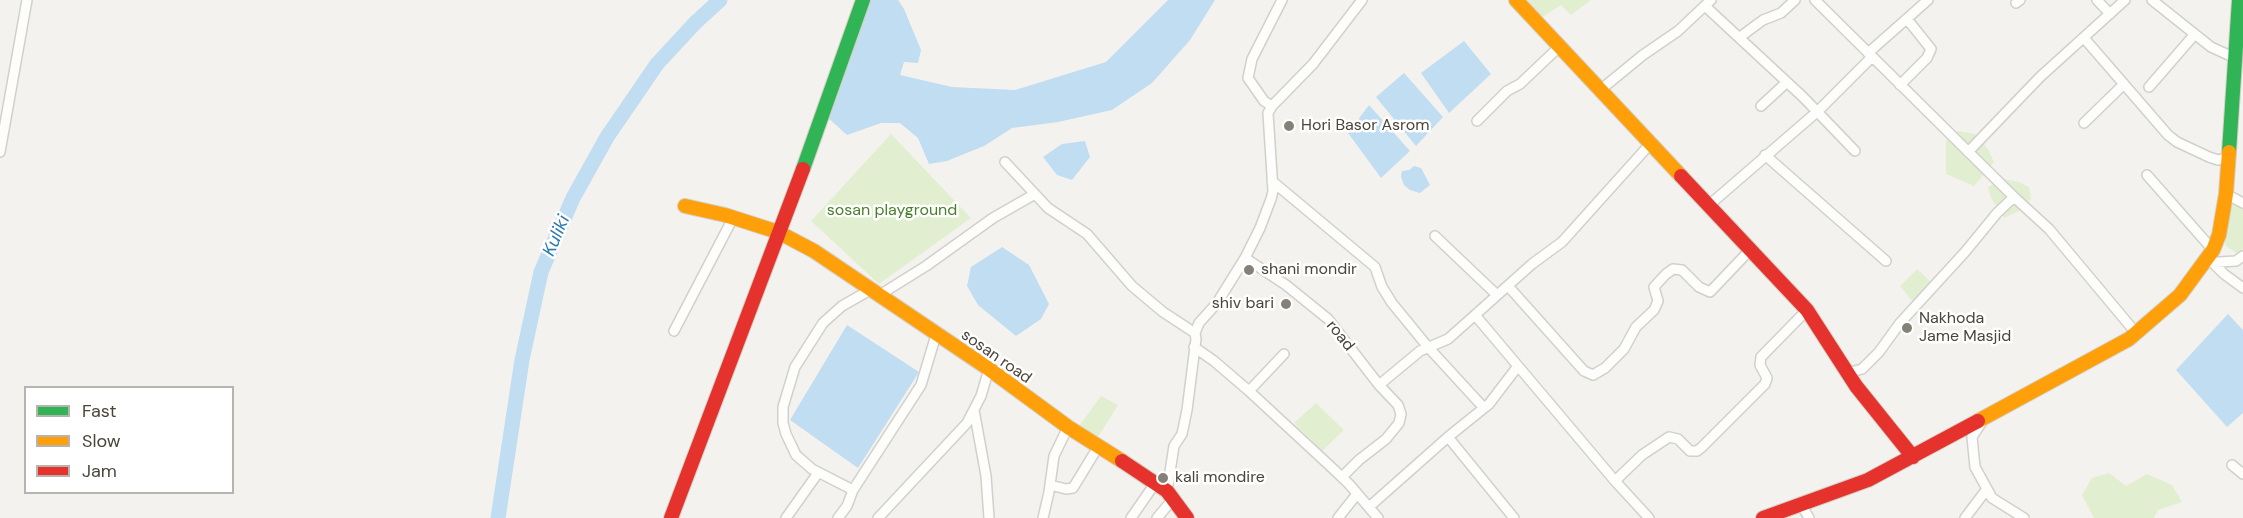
<!DOCTYPE html>
<style>
body{margin:0}
#map{position:relative;width:2243px;height:518px;overflow:hidden;background:#f4f2ee;font-family:"DM Sans",sans-serif}
canvas{display:block}
.legend{position:absolute;left:24px;top:386px;width:210px;height:108px;box-sizing:border-box;background:#fff;border:2px solid #b7b4b0;margin:0;padding:8px 10px;list-style:none;font-size:18px;color:#4b4439}
.legend li{display:flex;align-items:center;gap:12px;height:30px}
.legend b{width:30px;border:2px solid #b7b4b0}
</style>
<div id="map">
<canvas width="2243" height="518"></canvas>
<ul class="legend">
<li><b style="height:8px;background:#30b455"></b>Fast</li>
<li><b style="height:8px;background:#ff9f0a"></b>Slow</li>
<li><b style="height:8px;background:#e5322d"></b>Jam</li>
</ul>
</div>
<script>
const c = document.querySelector('canvas').getContext('2d');
c.lineJoin = 'round';
function fillPath(path, color) { c.fillStyle = color; c.fill(path, 'evenodd'); }
const shape = rows => new Path2D(rows.map(r => 'M' + r).join(''));
function trace(path, color, width, dash) { c.strokeStyle = color; c.lineWidth = width; c.lineCap = dash ? 'butt' : 'round'; c.setLineDash(dash || []); c.stroke(path); }
function label(font, color, halo, rows, align = 'center') {
  c.font = font + ' "DM Sans",sans-serif'; c.lineWidth = 5; c.setLineDash([]); c.textBaseline = 'middle'; c.strokeStyle = halo; c.fillStyle = color; for (const [text, x, y, turn = 0] of rows) {
    c.save(); c.translate(x, y); c.rotate((+turn || 0) * Math.PI / 180); c.textAlign = isNaN(turn) ? turn : align; if (halo) c.strokeText(text, 0, 0); c.fillText(text, 0, 0); c.restore();
  }
}
fillPath(shape([
 [1526,0,1589,0,1590,1,1571,15,1561,5,1541,18],
 [1958,131,1975,134,1988,149,1994,162,1974,186,1946,174,1946,141],
 [891,134,971,218,879,284,811,221],
 [2003,179,2019,182,2029,187,2031,199,2019,211,2004,218,1991,198,1988,187],
 [2231,202,2243,209,2243,249,2238,254,2225,245],
 [1917,269,1931,282,1913,302,1900,286],
 [1101,396,1118,405,1096,440,1077,429],
 [1316,403,1344,430,1322,451,1294,423],
 [2109,473,2126,486,2147,474,2172,485,2182,502,2158,510,2154,518,2094,518,2082,495,2092,478]
]), '#e1eecf');
fillPath(shape([
 [870,0,898,0,904,9,921,50,918,63,904,62,900,75,952,87,1015,90,1106,62,1168,0,1215,0,1190,40,1152,83,1112,110,1058,122,1012,128,984,146,947,161,929,164,918,138,900,123,881,123,847,135,828,118],
 [1464,41,1491,74,1449,113,1421,73],
 [1404,73,1443,117,1416,146,1376,97],
 [1369,105,1410,151,1381,178,1348,133],
 [1085,141,1090,157,1072,180,1057,175,1043,157,1062,144],
 [1414,166,1421,168,1430,185,1420,193,1410,190,1404,185,1401,177,1402,171,1409,170],
 [1002,247,1029,265,1049,304,1041,319,1016,336,978,305,967,286,971,267],
 [2228,314,2243,330,2243,413,2227,427,2176,370],
 [847,325,919,372,858,468,790,420]
]), '#c0ddf1');
trace(shape([
 [498,518,522,360,541,272,573,198,607,137,657,64,695,23,720,0]
]), '#c0ddf1', 15);
const street = shape([
 [1815,0,2014,197,2049,229,2136,333],
 [2097,0,2110,14],
 [2152,0,2211,47,2235,58],
 [2016,3,2020,0],
 [1705,6,1803,97,1855,151],
 [1740,37,1763,20,1781,13,1795,0],
 [2084,38,2168,135,2177,142,2209,157,2218,160,2229,157],
 [1868,53,1928,0],
 [1900,85,1927,58,1931,49,1907,19],
 [2149,87,2195,34],
 [1599,91,1643,55,1678,31,1711,0],
 [1272,106,1264,101,1248,78,1252,59,1282,0],
 [1761,106,1787,82],
 [1477,121,1507,91,1520,84,1559,47],
 [2084,123,2124,84],
 [0,152,27,0],
 [1968,152,2040,77,2125,0],
 [1765,155,1886,261],
 [1005,162,1048,208,1087,234,1132,286,1163,312,1195,333],
 [2147,175,2213,250],
 [1272,181,1375,267,1382,287,1392,303,1428,347,1484,408],
 [2226,194,2243,203],
 [1708,206,1818,111,1872,57],
 [1435,236,1497,295],
 [1245,258,1286,285,1328,319,1379,385,1420,351,1448,339,1475,315],
 [2203,263,2236,261,2243,256],
 [2213,263,2224,274,2243,288],
 [1508,286,1584,371,1593,375,1605,368,1624,349,1636,327,1654,310,1658,301,1654,287,1666,274,1673,269,1682,270,1699,287,1710,292,1751,249],
 [878,296,926,266,993,218,1035,194],
 [674,331,733,218],
 [1194,347,1214,361,1249,391,1329,465,1349,484,1378,518],
 [1847,373,1862,369,1879,352,1900,323,1965,252,1997,213,2014,197],
 [1249,391,1284,354],
 [974,410,986,476,989,518],
 [1982,422,1972,437,1975,467,1992,498,2024,518],
 [1448,437,1514,518],
 [2232,465,2243,474],
 [1342,477,1359,460,1386,439,1399,423,1401,414,1398,405,1379,385],
 [1615,481,1642,455,1669,437,1678,439,1690,451,1697,451,1702,447,1765,384,1767,378,1760,365,1761,357,1807,310],
 [1050,485,1066,489,1073,488,1098,447],
 [853,490,921,385,936,335],
 [1167,491,1174,446,1182,434,1187,410,1196,339,1195,333,1199,323,1217,303,1245,258,1260,228,1271,199,1273,191,1268,113,1272,106,1313,64,1362,0],
 [1801,504,1809,518],
 [1369,507,1448,437,1489,404,1518,366],
 [786,518,818,473],
 [838,518,847,506,853,490,812,469,796,455,786,434,783,423,783,407,795,367,823,323,842,306,870,290],
 [878,518,967,423,981,396,989,369],
 [1043,518,1049,492,1054,456,1068,427],
 [1131,518,1156,482],
 [1157,518,1173,499],
 [1338,518,1357,494],
 [1649,518,1615,481,1475,315,1532,264,1562,242,1651,143],
 [1965,518,1987,489]
]);
const fast = shape([
 [2229,152,2239,0],
 [803,169,863,0]
]);
const slow = shape([
 [1516,0,1681,176],
 [685,206,725,215,778,232,814,251,989,369,1068,427,1122,461],
 [1978,421,2129,339,2180,295,2213,250,2219,235,2226,194,2229,152]
]);
const jam = shape([
 [1681,176,1807,310,1856,386,1913,457],
 [1122,461,1167,491,1187,518],
 [671,518,803,169],
 [1763,518,1868,480,1978,421]
]);
trace(street, '#d2d0cb', 12);
trace(fast, '#d3cfc5', 16);
trace(slow, '#d3cfc5', 16);
trace(jam, '#d3cfc5', 16);
trace(street, '#fdfdfc', 9);
trace(fast, '#30b455', 14);
trace(slow, '#ff9f0a', 14);
trace(jam, '#e5322d', 14);
for (const [x, y, r, color] of [
 [1289,126,6,"#868178"],
 [1249,270,6,"#868178"],
 [1286,304,6,"#868178"],
 [1907,328,6,"#868178"],
 [1163,478,6,"#868178"]
]) { const dot = new Path2D(); dot.arc(x, y, r, 0, 2 * Math.PI); c.fillStyle = color; c.fill(dot); trace(dot, '#fff', 2); }
label('16px', '#4b4439', '#fff', [
 ["Hori Basor Asrom",1301,126],
 ["shani mondir",1261,270],
 ["shiv bari",1274,304,"right"],
 ["Nakhoda",1919,319],
 ["Jame Masjid",1919,337],
 ["kali mondire",1175,478]
], 'left');
label('16px', '#4a7f2a', '#fff', [
 ["sosan playground",892,211]
]);
label('16px', '#4b4439', '#fff', [
 ["road",1340,336,51],
 ["sosan road",996,357,35]
]);
label('italic 18px', '#2e7ab2', '#fff', [
 ["Kuliki",557,236,-67]
]);
</script>
